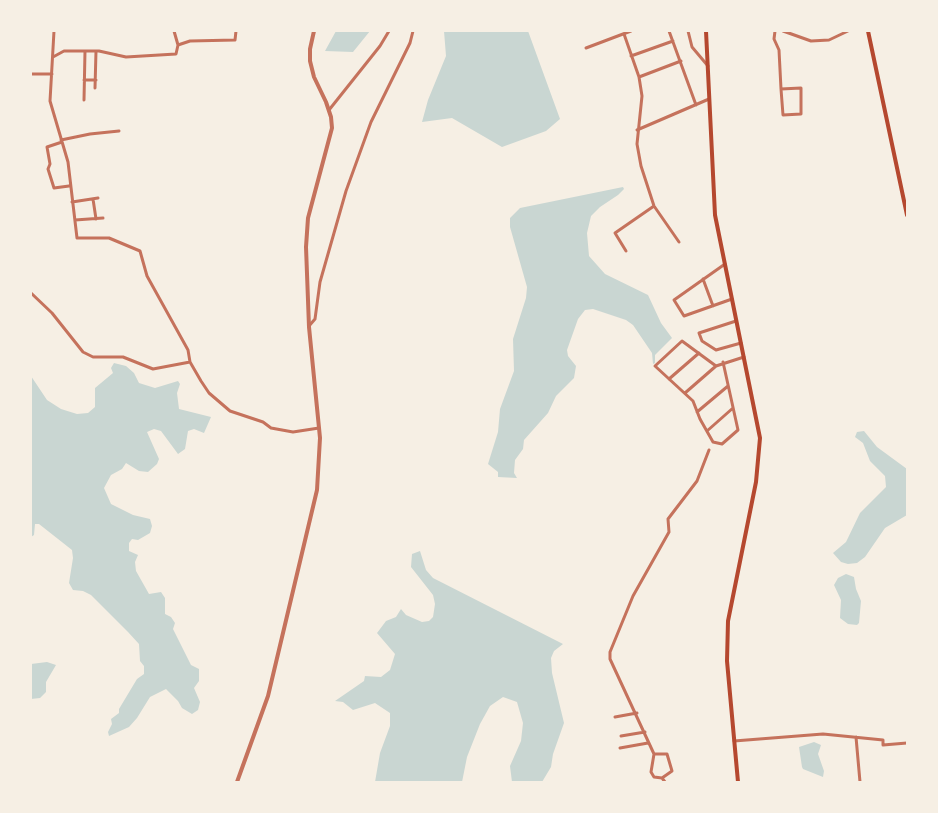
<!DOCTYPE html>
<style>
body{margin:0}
#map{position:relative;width:938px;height:813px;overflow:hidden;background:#f6efe4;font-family:Karla,sans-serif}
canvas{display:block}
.frame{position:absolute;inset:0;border:32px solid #f6efe4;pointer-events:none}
</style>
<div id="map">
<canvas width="938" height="813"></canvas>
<div class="frame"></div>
</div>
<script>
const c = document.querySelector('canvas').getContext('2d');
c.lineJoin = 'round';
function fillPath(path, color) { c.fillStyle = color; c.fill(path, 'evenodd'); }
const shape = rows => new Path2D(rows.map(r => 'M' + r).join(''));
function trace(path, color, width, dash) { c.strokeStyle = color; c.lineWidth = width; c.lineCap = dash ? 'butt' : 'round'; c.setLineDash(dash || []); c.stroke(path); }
fillPath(shape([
 [336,31,370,31,353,52,325,51],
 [444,31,528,31,560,119,546,131,502,147,452,118,422,122,428,100,446,56],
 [623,187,624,189,618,195,600,207,591,216,587,233,589,256,605,274,648,295,661,323,672,338,655,355,655,363,653,364,652,353,633,325,626,320,593,309,585,310,578,319,567,350,568,356,576,366,574,378,556,396,548,413,524,440,523,449,515,460,514,473,517,478,498,477,498,472,488,464,498,432,500,409,514,371,513,339,526,298,527,287,510,227,510,218,520,208],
 [114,363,126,366,134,373,139,383,155,388,178,381,180,384,177,393,179,409,211,417,204,433,194,429,188,431,185,449,178,454,161,431,154,429,147,432,159,459,157,464,148,472,139,471,126,463,122,469,111,475,104,488,111,504,133,515,150,519,152,526,150,533,138,540,132,539,129,543,129,551,138,555,135,562,136,571,149,594,161,592,165,598,165,614,171,617,175,623,173,629,191,665,199,669,199,681,194,688,200,702,198,710,192,714,182,708,178,701,166,689,150,697,137,718,129,727,109,736,108,732,112,724,111,719,119,713,119,709,137,679,144,674,144,666,140,661,139,644,128,632,91,595,83,591,73,590,69,583,73,558,72,550,39,524,35,524,34,535,31,537,31,376,47,400,61,409,77,414,88,413,95,407,95,388,113,373,111,368],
 [864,431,877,447,907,469,907,515,885,528,865,557,857,563,848,564,841,562,833,553,846,542,860,513,886,487,885,476,870,461,863,443,855,437,857,432],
 [420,551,426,570,433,578,563,644,554,651,551,658,552,673,564,723,553,754,551,767,542,782,512,782,510,766,521,741,523,723,517,702,503,697,490,706,480,724,467,757,462,782,375,782,380,753,390,726,390,713,375,703,353,710,343,702,335,701,364,681,365,676,381,677,390,670,395,654,377,633,386,621,396,617,401,609,406,615,422,622,429,621,433,617,435,604,433,595,411,567,412,554],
 [846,574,854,577,856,589,861,601,859,623,857,625,848,624,840,618,841,600,834,585,838,578],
 [47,662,56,665,46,682,46,692,40,698,31,699,31,664],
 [814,742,821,745,818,754,824,771,823,777,803,769,802,767,799,747]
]), '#c9d6d2');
trace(shape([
 [54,31,50,101,68,162,77,238,109,238,140,251,147,276,188,350,190,362,201,381,209,393,230,411,263,422,271,428,293,432,319,428],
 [669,31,696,105],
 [688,31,692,47,708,66],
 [775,31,774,39,779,50,781,89,783,115,801,114,801,88,781,89],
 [783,31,811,41,829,40,848,31],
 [624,34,639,77,642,96,637,144,641,166,654,206,679,242],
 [178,45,190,41,235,40,236,31],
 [586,48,631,31],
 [631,56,673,41],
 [53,57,64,51,99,51,126,57,176,54,178,45,174,31],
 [31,74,52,74],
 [639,77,681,61],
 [84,80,96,80],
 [95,88,96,51],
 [84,100,85,51],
 [329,110,380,46,389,31],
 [637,130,709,99],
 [61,140,90,134,119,131],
 [62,142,47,147,50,164,48,169,54,188,69,186],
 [93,199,96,219],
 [72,202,98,198],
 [75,220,103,218],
 [626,251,615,233,654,206],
 [725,264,674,300,684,316,732,299],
 [703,279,713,306],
 [31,293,52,313,83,352,93,357,123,357,153,369,190,362],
 [736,321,699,333,702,341,716,350,741,343],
 [309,326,315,319,320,282,346,191,371,122,410,43,413,31],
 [716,366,682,341,655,366,693,401,700,419,713,442,722,444,738,430,723,362],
 [669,379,699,353],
 [685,393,716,366,744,357],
 [697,412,728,386],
 [707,431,733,408],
 [615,717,637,713],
 [621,736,645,732],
 [856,737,860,782],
 [734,741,823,734,883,740,883,745,907,743],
 [620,748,648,743],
 [654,754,667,754,672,771,662,778],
 [665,782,662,778,654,777,651,772,654,754,610,659,610,652,633,596,669,532,668,519,697,481,709,450]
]), '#c5725c', 3);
trace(shape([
 [237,782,268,696,317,490,320,438,309,327,306,247,308,218,332,128,331,117,326,102,314,77,310,61,310,49,314,31]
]), '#c5725c', 4);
trace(shape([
 [706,31,715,215,760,438,756,482,728,621,727,661,738,782],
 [868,31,907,215]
]), '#b5482f', 4);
</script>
